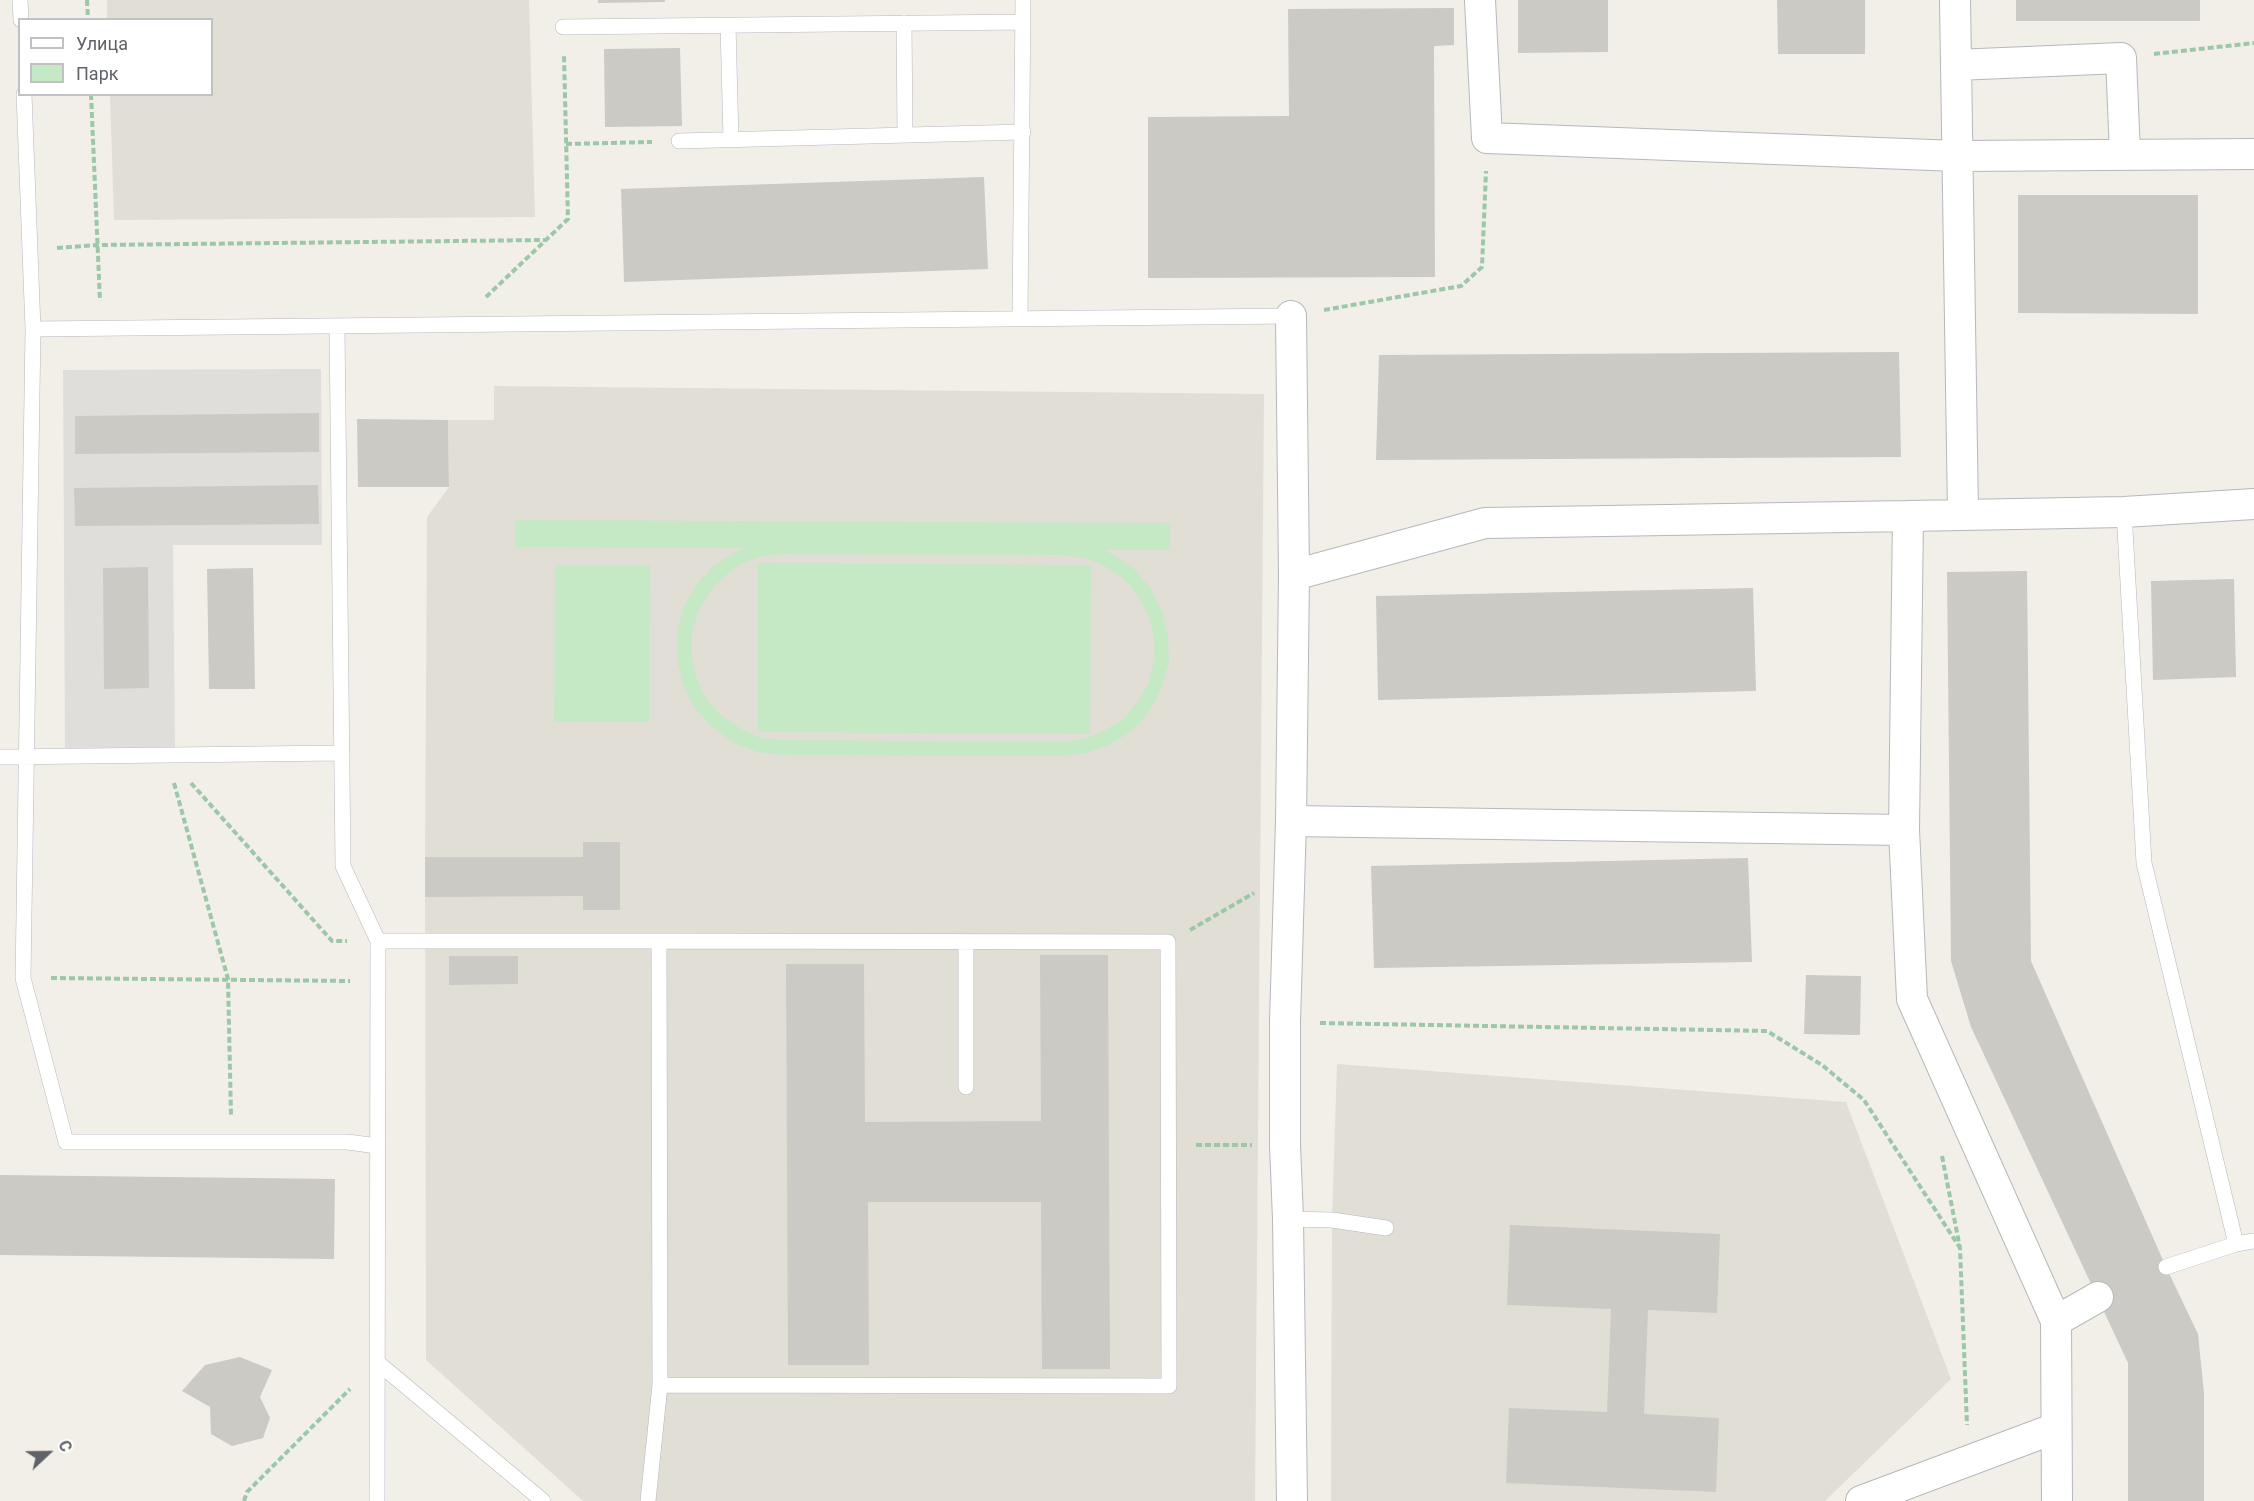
<!DOCTYPE html>
<meta charset="utf-8">
<style>
body{margin:0}
#map{position:relative;width:2254px;height:1501px;overflow:hidden;background:#f1efe8;font-family:Roboto,sans-serif}
canvas{display:block}
.legend{position:absolute;left:18px;top:18px;width:195px;height:78px;box-sizing:border-box;background:#fff;border:2px solid #bfc1c3;margin:0;padding:8px 10px;list-style:none;font-size:18px;color:#5f6368}
.legend li{display:flex;align-items:center;gap:12px;height:30px}
.legend b{width:30px;border:2px solid #bfc1c3}
.north{position:absolute;left:18px;top:1423px;width:60px;height:60px;-webkit-text-stroke:4px #fff;paint-order:stroke;rotate:68deg;font-size:16px;font-weight:700;line-height:24px;text-align:center;color:#5f6368}
.north::after{content:'';display:block;margin:auto;width:21px;height:27px;background:#5f6368;clip-path:polygon(50% 0,100% 100%,50% 72%,0 100%)}
</style>
<div id="map">
<canvas width="2254" height="1501"></canvas>
<ul class="legend">
<li><b style="height:8px;background:#fff"></b>Улица</li>
<li><b style="height:16px;background:#c5e8c5"></b>Парк</li>
</ul>
<div class="north">С</div>
</div>
<script>
const c = document.querySelector('canvas').getContext('2d');
c.lineJoin = 'round';
function fillPath(path, color) { c.fillStyle = color; c.fill(path, 'evenodd'); }
const shape = rows => new Path2D(rows.map(r => 'M' + r).join(''));
function trace(path, color, width, dash) { c.strokeStyle = color; c.lineWidth = width; c.lineCap = dash ? 'butt' : 'round'; c.setLineDash(dash || []); c.stroke(path); }
fillPath(shape([
 [321,369,322,545,173,545,175,747,65,748,63,370]
]), '#e0deda');
fillPath(shape([
 [107,0,529,0,535,217,114,220,110,95,212,94,212,20,107,19],
 [494,386,1264,394,1255,1501,583,1501,426,1360,425,857,427,517,449,487,448,420,494,420],
 [1337,1064,1846,1102,1951,1379,1825,1501,1331,1501,1332,1220]
]), '#e1ded6');
fillPath(shape([
 [515,520,1170,523,1170,550,1105,550,1133,568,1150,588,1162,611,1168,636,1169,662,1162,687,1150,710,1133,730,1111,744,1087,753,1062,756,783,755,758,752,734,743,712,727,695,708,683,685,677,660,677,634,683,608,696,585,713,566,742,548,515,547],
 [785,554,1062,555,1084,558,1105,566,1124,579,1138,596,1149,616,1154,638,1154,660,1149,682,1138,702,1123,719,1104,731,1084,739,1061,742,784,740,762,738,741,729,722,716,707,700,697,680,692,658,692,635,697,613,708,594,723,577,741,564,762,556],
 [758,563,1091,565,1090,734,758,732],
 [555,565,650,565,649,722,554,722]
]), '#c5e8c5');
fillPath(shape([
 [598,0,665,0,665,2,598,3],
 [1518,0,1608,0,1608,52,1518,53],
 [1777,0,1865,0,1865,54,1778,54],
 [2016,0,2200,0,2200,21,2016,21],
 [1454,8,1454,45,1434,46,1435,277,1148,278,1148,117,1289,116,1288,9],
 [680,48,682,126,605,127,604,49],
 [984,177,988,269,624,282,621,189],
 [2018,195,2198,195,2198,314,2018,313],
 [1899,352,1901,457,1376,460,1379,355],
 [319,413,319,452,75,454,75,416],
 [357,419,448,420,449,487,358,487],
 [318,485,319,524,75,526,74,488],
 [148,567,149,688,104,689,103,568],
 [253,568,255,689,209,689,207,569],
 [2027,571,2031,961,2166,1267,2198,1334,2204,1393,2204,1501,2128,1501,2128,1363,1971,1027,1951,961,1947,572],
 [2234,579,2236,677,2153,680,2151,581],
 [1753,588,1756,691,1378,700,1376,596],
 [583,842,620,842,620,910,583,910,583,896,425,897,425,857,583,857],
 [1748,858,1752,962,1374,968,1371,866],
 [1040,955,1108,955,1110,1369,1042,1369,1041,1202,868,1202,869,1365,788,1365,786,964,864,964,865,1122,1041,1121],
 [449,956,518,956,518,984,449,985],
 [1806,975,1861,976,1860,1035,1804,1034],
 [0,1175,335,1179,334,1259,0,1255],
 [1510,1225,1720,1234,1717,1313,1648,1310,1644,1414,1719,1418,1716,1492,1506,1483,1509,1408,1607,1412,1611,1309,1507,1305],
 [240,1357,272,1370,260,1397,270,1418,263,1438,232,1446,211,1434,210,1407,182,1391,205,1365]
]), '#cccac5');
const service = shape([
 [20,0,21,20],
 [904,23,905,135],
 [728,25,731,140],
 [563,27,1023,22],
 [24,94,33,329,23,978,66,1142,348,1142,377,1146],
 [679,141,1023,132],
 [1020,319,1023,0],
 [337,326,343,866,378,941,377,1501],
 [33,329,1291,316],
 [2124,512,2144,863,2236,1244],
 [0,757,342,753],
 [378,941,659,941,1168,942,1169,1386,660,1385,659,941],
 [966,942,966,1087],
 [1288,1219,1332,1220,1386,1228],
 [2166,1267,2236,1244,2254,1241],
 [377,1362,543,1501],
 [648,1501,660,1385]
]);
const minor = shape([
 [1480,0,1487,138,1958,156,2254,154],
 [1955,0,1963,514],
 [1956,65,2121,58,2125,154],
 [1291,316,1294,575,1291,821,1285,1022,1285,1145,1288,1219,1292,1501],
 [1908,516,2124,512,2254,504],
 [1291,821,1904,830,1908,516,1485,523,1294,575],
 [1904,830,1912,999,2056,1321,2057,1501],
 [2056,1321,2098,1297],
 [1861,1501,2056,1428]
]);
trace(service, '#b5b8bc', 16);
trace(minor, '#b5b8bc', 32);
trace(shape([
 [87,0,88,20],
 [2154,54,2254,43],
 [91,94,100,301],
 [566,144,652,142],
 [57,248,97,245,545,240],
 [486,297,568,219,564,55],
 [1324,310,1461,286,1482,267,1486,171],
 [174,783,228,979,231,1116],
 [191,783,332,941,347,941],
 [1190,930,1254,893],
 [51,978,350,981],
 [1320,1023,1767,1031,1822,1065,1864,1100,1960,1248],
 [1196,1145,1252,1145],
 [1942,1156,1960,1248,1967,1425],
 [244,1501,247,1492,350,1389]
]), '#9cc7a9', 4, [6, 3]);
trace(service, '#fff', 15);
trace(minor, '#fff', 30);
</script>
